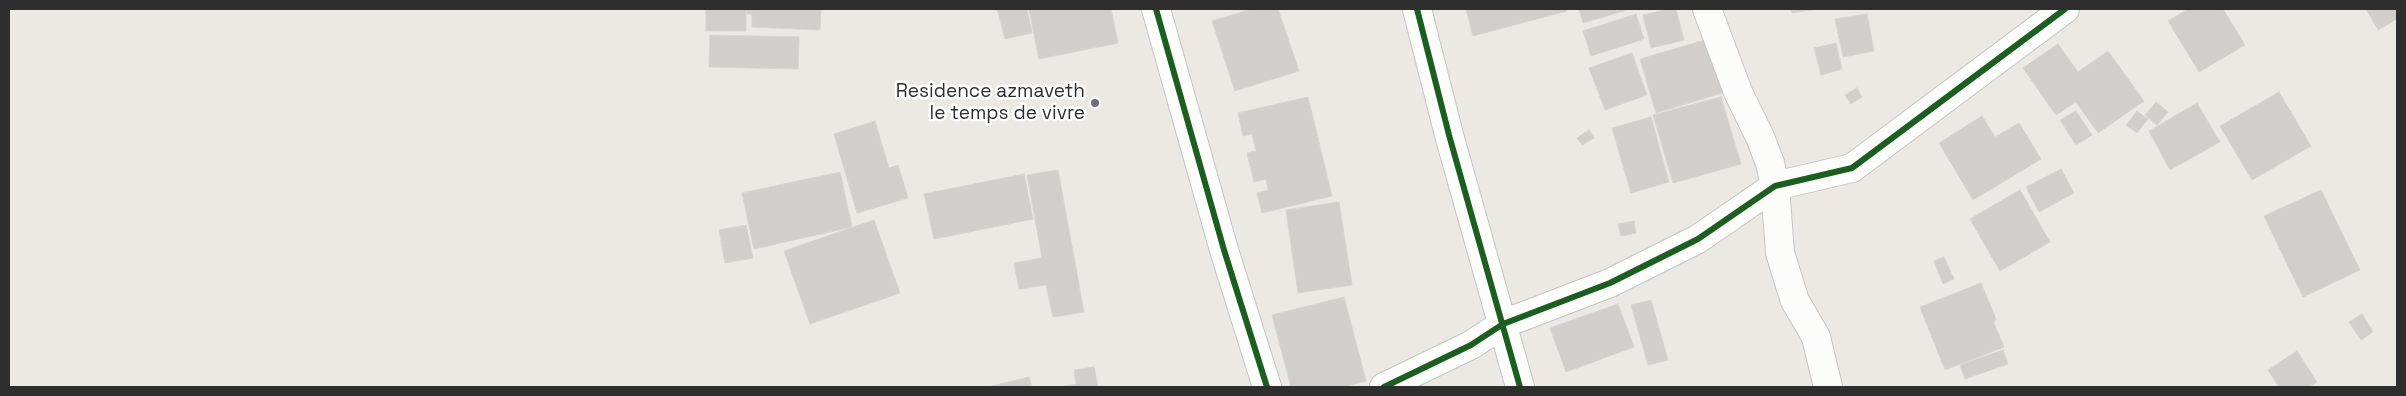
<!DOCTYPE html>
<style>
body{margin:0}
#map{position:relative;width:2406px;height:396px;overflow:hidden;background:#ece8e4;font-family:"Space Grotesk",sans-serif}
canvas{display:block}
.frame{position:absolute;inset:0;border:10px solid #2e2e2e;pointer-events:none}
</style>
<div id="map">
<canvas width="2406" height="396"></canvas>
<div class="frame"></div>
</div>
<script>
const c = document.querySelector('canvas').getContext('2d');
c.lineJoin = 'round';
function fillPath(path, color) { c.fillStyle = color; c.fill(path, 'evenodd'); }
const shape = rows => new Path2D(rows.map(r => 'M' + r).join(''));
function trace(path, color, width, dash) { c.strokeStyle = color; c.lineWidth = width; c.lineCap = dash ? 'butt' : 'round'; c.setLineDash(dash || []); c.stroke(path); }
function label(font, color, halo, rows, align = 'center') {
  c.font = font + ' "Space Grotesk",sans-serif'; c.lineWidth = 5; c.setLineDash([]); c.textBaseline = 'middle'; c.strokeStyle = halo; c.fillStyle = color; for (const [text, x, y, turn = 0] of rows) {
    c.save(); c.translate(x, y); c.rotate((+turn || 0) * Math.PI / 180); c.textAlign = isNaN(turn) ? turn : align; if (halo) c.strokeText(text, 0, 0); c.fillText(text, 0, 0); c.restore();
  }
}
const building = shape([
 [706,9,746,9,746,31,706,31,706,9],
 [747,9,821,9,820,30,752,27,752,14,747,14,747,9],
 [997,9,1027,9,1032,33,1005,39,997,9],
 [1029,9,1111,9,1118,43,1039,59,1029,9],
 [1252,9,1278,9,1299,71,1235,91,1212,21,1252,9],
 [1466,9,1566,9,1567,11,1473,36,1466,9],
 [1579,9,1630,9,1583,23,1579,9],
 [1669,9,1676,9,1684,40,1651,48,1643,15,1669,9],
 [1791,9,1816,9,1792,13,1791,9],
 [2188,9,2223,9,2245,45,2199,72,2168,21,2188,9],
 [2366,9,2397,9,2397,19,2378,30,2366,9],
 [1636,14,1644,39,1591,56,1583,31,1636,14],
 [1867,14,1874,51,1843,57,1835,19,1867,14],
 [710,35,799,37,798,69,709,67,710,35],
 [1708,39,1725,92,1656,113,1640,59,1708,39],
 [1836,43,1842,69,1821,75,1814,48,1836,43],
 [2058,44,2078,72,2108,51,2144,101,2098,133,2076,102,2056,115,2023,68,2058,44],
 [1632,53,1647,95,1605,110,1589,68,1632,53],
 [1857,88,1862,97,1851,104,1845,95,1857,88],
 [2279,92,2311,146,2252,180,2220,126,2279,92],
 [1308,97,1332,196,1262,213,1257,193,1268,190,1266,179,1254,182,1247,153,1256,151,1252,134,1243,136,1238,113,1308,97],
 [1721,97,1741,164,1673,183,1653,115,1721,97],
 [2156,102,2168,112,2157,125,2145,115,2156,102],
 [2197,103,2220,142,2170,170,2149,131,2197,103],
 [2076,111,2092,135,2076,145,2060,120,2076,111],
 [2137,111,2148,119,2137,133,2126,125,2137,111],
 [1982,116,1995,137,2019,123,2041,159,1973,200,1939,143,1982,116],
 [1651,117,1669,182,1631,193,1612,128,1651,117],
 [875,121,889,168,898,165,908,198,857,213,834,134,875,121],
 [1589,130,1594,138,1582,145,1577,138,1589,130],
 [2061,169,2074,193,2039,212,2026,187,2061,169],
 [1058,170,1084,312,1053,317,1046,285,1019,289,1014,263,1042,258,1027,175,1058,170],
 [840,172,852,227,754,249,742,193,840,172],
 [1024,174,1033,219,934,239,924,194,1024,174],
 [2020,190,2050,242,2000,271,1970,219,2020,190],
 [2321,190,2360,270,2303,297,2264,216,2321,190],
 [1339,202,1352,285,1298,293,1286,210,1339,202],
 [874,220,900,293,810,324,784,251,874,220],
 [1634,221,1636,233,1621,236,1618,224,1634,221],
 [746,225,753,258,725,263,719,230,746,225],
 [1944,257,1954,279,1943,284,1934,261,1944,257],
 [1981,283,1996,319,1994,323,2004,347,1945,370,1920,307,1981,283],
 [1344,297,1366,381,1343,387,1291,387,1272,315,1344,297],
 [1651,300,1668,360,1648,365,1631,305,1651,300],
 [1618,304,1634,347,1566,372,1550,328,1618,304],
 [2362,314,2373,332,2361,340,2349,322,2362,314],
 [2003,350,2008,364,1965,379,1960,365,2003,350],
 [2297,351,2317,382,2308,387,2279,387,2268,370,2297,351],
 [1094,367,1098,387,1060,387,1076,384,1074,370,1094,367],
 [1029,377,1032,387,988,387,1029,377]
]);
fillPath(building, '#d1cecb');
trace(building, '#d7d4d0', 1);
const minor = shape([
 [1156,9,1224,250,1267,387],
 [1417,9,1449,135,1520,387],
 [1707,9,1738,92,1760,137,1770,163,1775,186,1780,253,1795,301,1816,337,1828,387],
 [1384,387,1471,345,1503,324,1610,283,1698,239,1775,186,1852,168,2065,9]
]);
trace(minor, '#c5c4c5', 30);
trace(minor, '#fcfcfb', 28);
trace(shape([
 [1156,9,1224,250,1267,387],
 [1417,9,1449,135,1520,387],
 [1384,387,1471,345,1503,324,1610,283,1698,239,1775,186,1852,168,2065,9]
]), '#1b5e20', 6);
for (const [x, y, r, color] of [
 [1095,103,5,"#706f6e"]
]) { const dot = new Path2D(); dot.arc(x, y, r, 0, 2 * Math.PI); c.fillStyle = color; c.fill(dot); trace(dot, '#fff', 2); }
label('19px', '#2e2e2e', '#fff', [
 ["Residence azmaveth",1085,92],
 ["le temps de vivre",1085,114]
], 'right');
</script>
